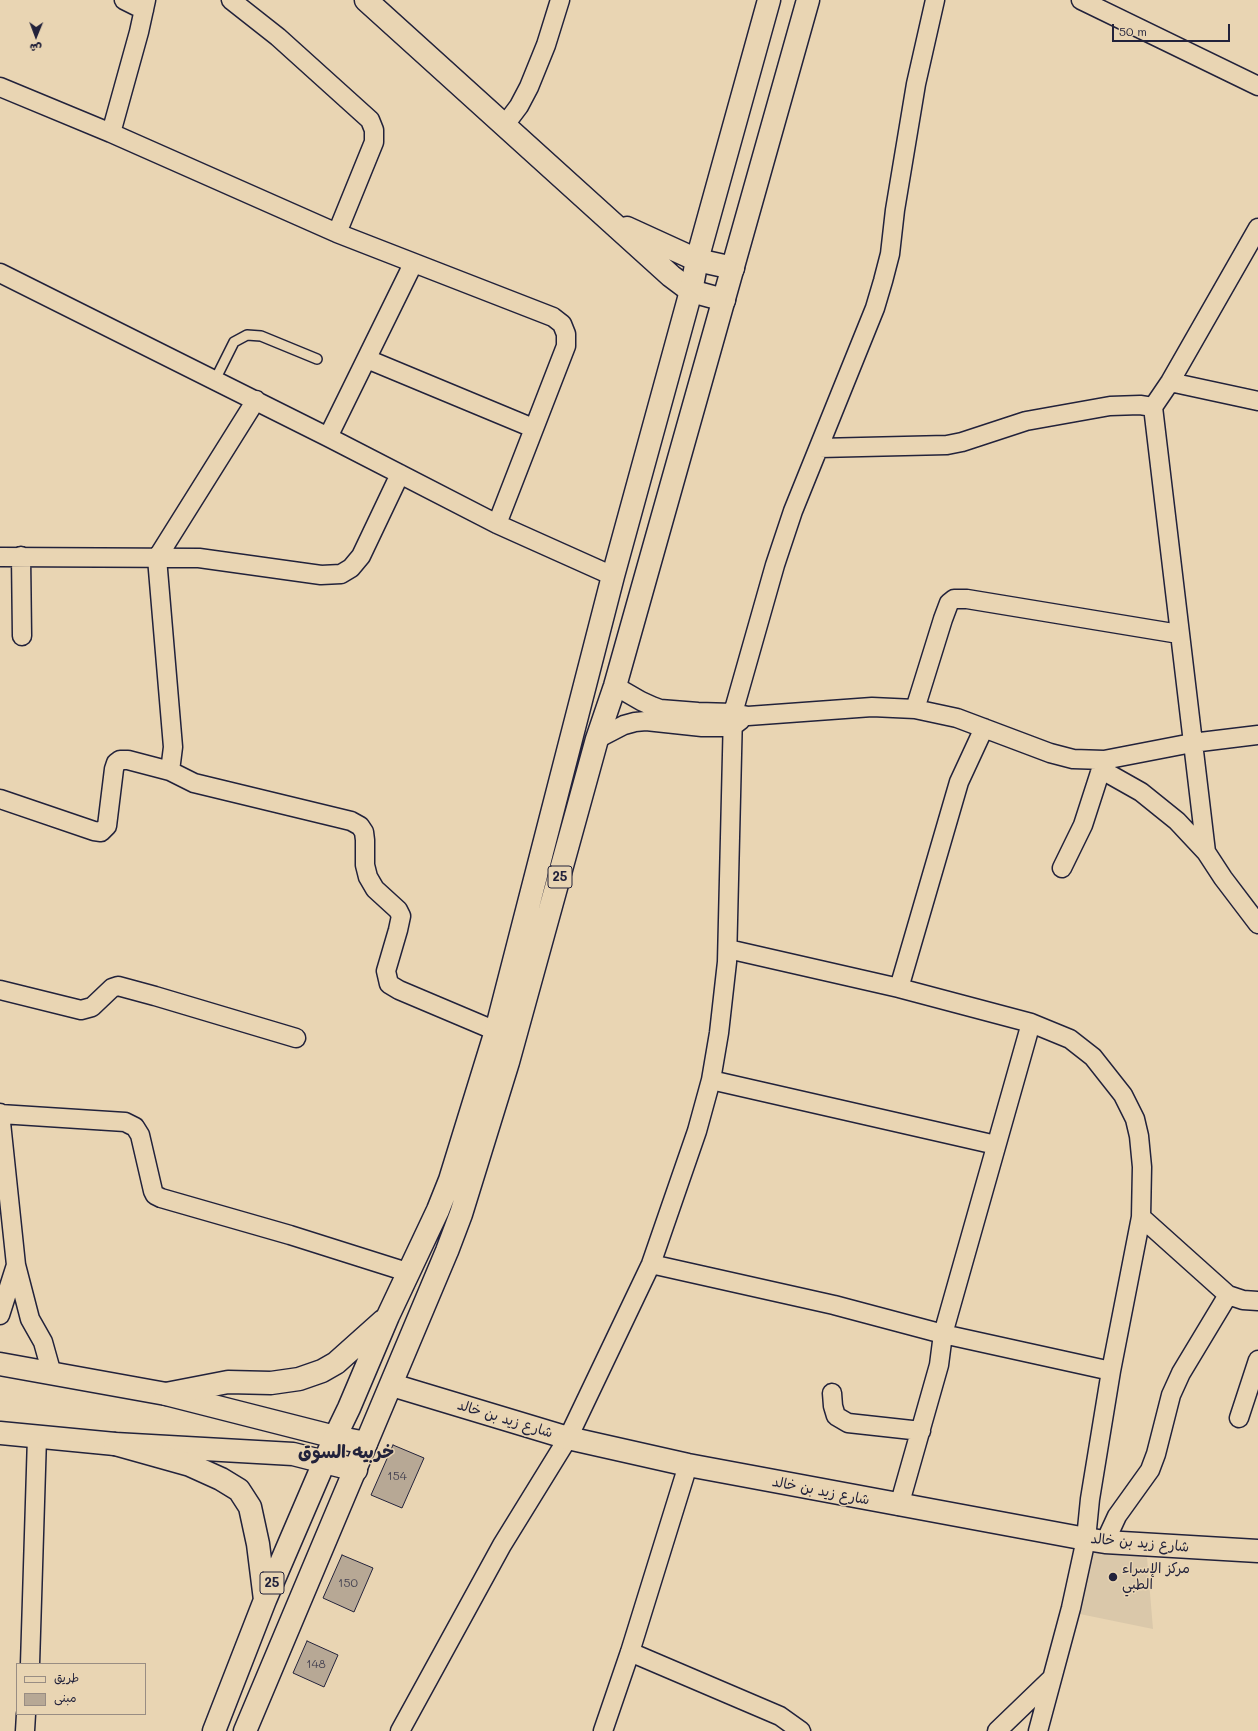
<!DOCTYPE html>
<meta charset="utf-8">
<style>
body{margin:0}
#map{position:relative;width:1258px;height:1731px;overflow:hidden;background:#e9d5b3;font-family:Mali,"Playpen Sans Arabic",sans-serif}
canvas{display:block}
.legend{position:absolute;left:16px;top:1663px;width:130px;height:52px;box-sizing:border-box;background:#e9d5b3;border:1px solid #998d83;margin:0;padding:5px 7px;list-style:none;font-size:12px;color:#22223b}
.legend li{display:flex;align-items:center;gap:8px;height:20px}
.legend b{width:20px;border:1px solid #998d83}
.north{position:absolute;left:16px;top:16px;width:40px;height:40px;-webkit-text-stroke:3px #e9d5b3;paint-order:stroke;rotate:181deg;font-size:11px;font-weight:700;line-height:16px;text-align:center;color:#22223b}
.north::after{content:'';display:block;margin:auto;width:14px;height:18px;background:#22223b;clip-path:polygon(50% 0,100% 100%,50% 72%,0 100%)}
.scale{position:absolute;left:1112px;top:24px;width:118px;height:18px;box-sizing:border-box;border:2px solid #22223b;border-top:0;padding-left:5px;font-size:12px;line-height:14px;white-space:nowrap;color:#22223b;-webkit-text-stroke:3px #e9d5b3;paint-order:stroke}
</style>
<div id="map">
<canvas width="1258" height="1731"></canvas>
<ul class="legend">
<li><b style="height:5px;background:#e9d5b3"></b>طريق</li>
<li><b style="height:11px;background:#b7a895"></b>مبنى</li>
</ul>
<div class="north">ش</div>
<div class="scale">50 m</div>
</div>
<script>
const c = document.querySelector('canvas').getContext('2d');
c.lineJoin = 'round';
function fillPath(path, color) { c.fillStyle = color; c.fill(path, 'evenodd'); }
const shape = rows => new Path2D(rows.map(r => 'M' + r).join(''));
function trace(path, color, width, dash) { c.strokeStyle = color; c.lineWidth = width; c.lineCap = dash ? 'butt' : 'round'; c.setLineDash(dash || []); c.stroke(path); }
function label(font, color, halo, rows, align = 'center') {
  c.font = font + ' Mali,"Playpen Sans Arabic",sans-serif'; c.lineWidth = 3; c.setLineDash([]); c.textBaseline = 'middle'; c.strokeStyle = halo; c.fillStyle = color; for (const [text, x, y, turn = 0] of rows) {
    c.save(); c.translate(x, y); c.rotate((+turn || 0) * Math.PI / 180); c.textAlign = isNaN(turn) ? turn : align; if (halo) c.strokeText(text, 0, 0); c.fillText(text, 0, 0); c.restore();
  }
}
fillPath(shape([
 [1086,1539,1146,1545,1153,1629,1070,1612]
]), '#dac8aa');
const building = shape([
 [393,1445,424,1458,402,1508,371,1495,393,1445],
 [342,1555,373,1568,354,1612,323,1598,342,1555],
 [307,1641,338,1655,324,1687,293,1673,307,1641]
]);
fillPath(building, '#b7a895');
trace(building, '#22223b', 1);
const service = shape([
 [215,380,234,342,247,335,261,336,317,359]
]);
const minor = shape([
 [124,0,144,10],
 [231,0,278,37,370,120,374,130,374,142,337,233],
 [1081,0,1258,86],
 [0,87,111,133,337,233,553,317,562,324,566,334,566,346,497,524],
 [504,126,519,106,529,87,546,45,560,0],
 [111,133,139,32,146,0],
 [0,273,328,437,497,524,613,576],
 [367,359,533,428],
 [1170,382,1258,401],
 [328,437,413,264],
 [819,448,947,445,962,442,1026,421,1110,406,1140,405,1153,407],
 [21,556,22,636],
 [0,557,199,558,321,575,341,574,351,568,361,556,400,474],
 [615,686,641,701,652,706,660,709,698,712,733,713,748,716,872,707,915,709,957,718,1050,753,1073,759,1104,760,1192,743,1258,735],
 [915,709,943,619,949,603,954,599,967,599,1179,634],
 [597,739,624,725,635,722,646,721,702,727,732,727,741,720],
 [1102,770,1141,792,1177,821,1206,852,1223,878,1258,924],
 [170,771,173,747,157,558,256,400],
 [0,799,94,831,101,832,107,826,114,769,116,763,120,760,128,760,170,771,194,783,351,821,360,826,364,832,365,840,365,865,368,877,375,889,398,910,401,916,398,930,386,971,389,984,399,990,496,1031],
 [1206,852,1153,407,1170,382,1258,228],
 [1062,868,1083,825,1104,760],
 [728,949,899,988,1031,1023,1070,1039,1093,1057,1123,1095,1135,1119,1139,1136,1142,1167,1141,1217,1111,1371,1090,1499,1086,1539,1071,1608,1038,1731],
 [899,988,959,782,984,728],
 [0,990,81,1010,92,1007,112,988,118,986,155,996,296,1038],
 [711,1080,996,1145],
 [0,1113,16,1265,30,1319,43,1342,52,1374],
 [0,1114,125,1122,135,1127,140,1135,153,1191,155,1195,161,1198,290,1235,407,1272],
 [1141,1217,1228,1295,1243,1300,1258,1301],
 [651,1264,834,1305,943,1334,1111,1371],
 [0,1315,16,1265],
 [832,1393,833,1406,836,1416,848,1423,921,1431],
 [1239,1418,1258,1360],
 [899,1506,939,1365,943,1334,1031,1023],
 [1105,1542,1117,1516,1150,1470,1156,1454,1171,1395,1181,1373,1228,1295],
 [630,1652,780,1716,801,1731],
 [30,1664,37,1437],
 [25,1731,26,1714],
 [400,1731,502,1545,568,1438,651,1264,697,1131,711,1080,719,1033,727,962,733,713,775,565,793,511,875,308,883,281,890,254,895,210,916,84,935,0],
 [603,1731,630,1652,688,1465],
 [997,1731,1051,1679]
]);
const tertiary = shape([
 [366,0,671,276,691,291,724,300],
 [627,228,697,260,733,268]
]);
const secondary = shape([
 [392,1385,568,1438,688,1465,1086,1539,1105,1542,1258,1551]
]);
const primary = shape([
 [0,1364,166,1394,335,1437,366,1443],
 [0,1433,115,1444,293,1454,356,1470]
]);
const trunk = shape([
 [166,1394,228,1382,271,1383,299,1379,322,1371,336,1363,383,1321],
 [115,1444,190,1465,221,1479,239,1490,250,1507,258,1544,265,1600],
 [214,1731,265,1600,335,1437,349,1408,388,1316,438,1210,450,1180,496,1031,613,576,691,291,697,260,769,0],
 [245,1731,447,1251,461,1214,508,1062,597,739,615,686,808,0]
]);
trace(service, '#22223b', 12);
trace(minor, '#22223b', 21);
trace(tertiary, '#22223b', 25);
trace(secondary, '#22223b', 25);
trace(primary, '#22223b', 25);
trace(trunk, '#22223b', 25);
trace(service, '#e9d5b3', 9);
trace(minor, '#e9d5b3', 18);
trace(tertiary, '#e9d5b3', 22);
trace(secondary, '#e9d5b3', 22);
trace(primary, '#e9d5b3', 22);
trace(trunk, '#e9d5b3', 22);
for (const [x, y, r, color] of [
 [1113,1577,5,"#22223b"]
]) { const dot = new Path2D(); dot.arc(x, y, r, 0, 2 * Math.PI); c.fillStyle = color; c.fill(dot); trace(dot, '#e9d5b3', 1.5); }
label('12px', '#474452', null, [
 ["154",397,1476],
 ["150",348,1583],
 ["148",316,1664]
]);
for (const [x, y, w] of [
 [560,877,24],
 [272,1583,24]
]) { const box = new Path2D(); box.roundRect(x - w / 2, y - 11, w, 22, 3); c.fillStyle = '#e9d5b3'; c.fill(box); trace(box, '#22223b', 1); }
label('bold 13px', '#22223b', null, [
 ["25",560,877],
 ["25",272,1583]
]);
label('14px', '#22223b', '#e9d5b3', [
 ["شارع زيد بن خالد",505,1419,17],
 ["شارع زيد بن خالد",821,1491,11],
 ["شارع زيد بن خالد",1140,1543,5]
]);
label('14px', '#22223b', '#e9d5b3', [
 ["مركز الإسراء",1122,1569],
 ["الطبي",1122,1585]
], 'left');
label('bold 18px', '#22223b', '#e9d5b3', [
 ["خربیه السوق",346,1452]
]);
</script>
